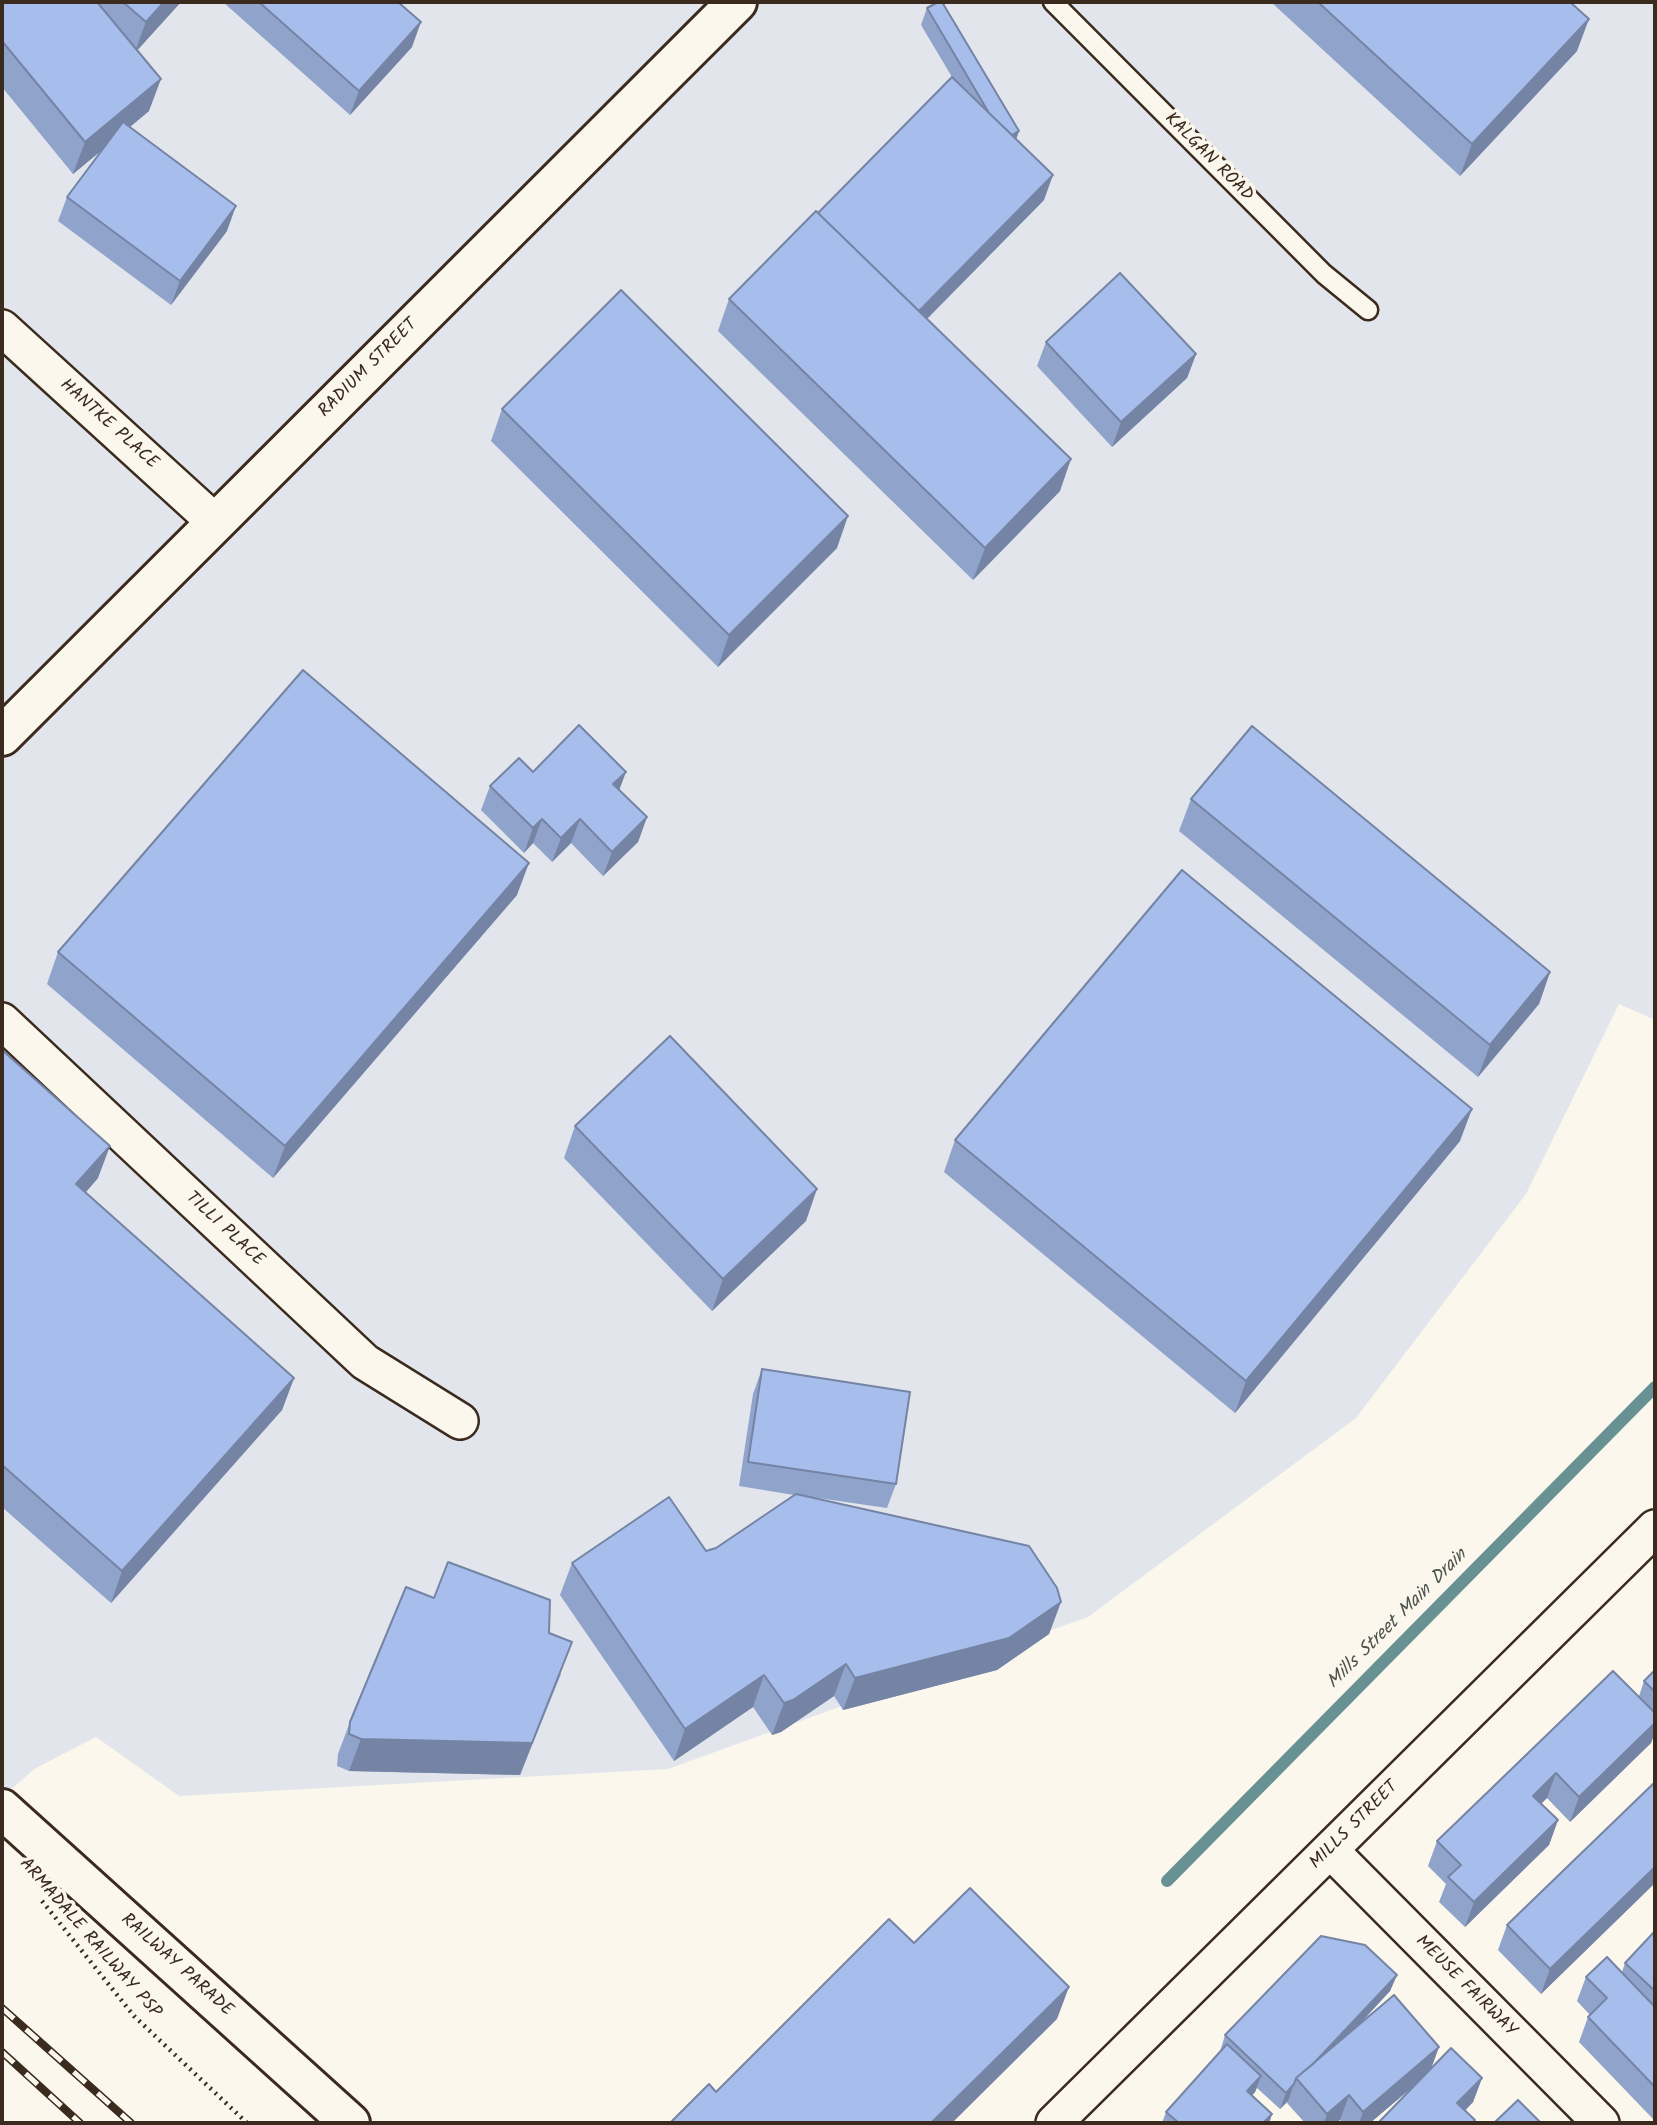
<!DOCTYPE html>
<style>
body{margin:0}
#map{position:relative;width:1657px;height:2125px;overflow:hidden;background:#fbf7ec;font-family:Kalam,sans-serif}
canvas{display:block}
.frame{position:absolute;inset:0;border:4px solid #3b2a1e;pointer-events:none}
</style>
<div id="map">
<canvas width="1657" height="2125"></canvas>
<div class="frame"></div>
</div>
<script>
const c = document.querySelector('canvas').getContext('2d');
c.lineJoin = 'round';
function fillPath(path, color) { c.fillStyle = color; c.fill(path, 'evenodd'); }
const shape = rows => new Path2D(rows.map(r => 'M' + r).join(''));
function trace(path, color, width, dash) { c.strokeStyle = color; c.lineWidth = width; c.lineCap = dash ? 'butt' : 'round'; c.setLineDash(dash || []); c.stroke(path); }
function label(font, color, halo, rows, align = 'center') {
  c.font = font + ' Kalam,sans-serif'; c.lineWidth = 7; c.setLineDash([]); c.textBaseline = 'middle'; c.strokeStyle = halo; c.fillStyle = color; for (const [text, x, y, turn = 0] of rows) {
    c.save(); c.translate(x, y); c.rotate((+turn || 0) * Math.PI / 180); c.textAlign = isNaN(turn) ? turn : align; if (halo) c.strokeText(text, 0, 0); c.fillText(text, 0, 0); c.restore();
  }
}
fillPath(shape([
 [2,2,1655,2,1655,1020,1619,1004,1526,1194,1356,1418,1088,1617,668,1769,179,1796,96,1737,34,1769,2,1798]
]), '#e2e6ec');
trace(shape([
 [1167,1881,1655,1387]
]), '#689194', 12);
const service = shape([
 [1053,2,1324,274,1368,310]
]);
const minor = shape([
 [2,328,215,522],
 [2,1021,365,1362,460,1421],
 [1330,1850,1601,2123],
 [1054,2123,1655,1528]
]);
const tertiary = shape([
 [2,736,737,2],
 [2,1809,350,2123]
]);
trace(service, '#3b2a1e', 23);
trace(minor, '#3b2a1e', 40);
trace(tertiary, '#3b2a1e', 44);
trace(shape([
 [42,1901,134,2016,247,2123]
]), '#3b2a1e', 4.5, [2, 5]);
trace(service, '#fbf7ec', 18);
trace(minor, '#fbf7ec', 35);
trace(tertiary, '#fbf7ec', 38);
const rail = shape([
 [2,2008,131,2123],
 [2,2052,80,2123]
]);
trace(rail, '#3b2a1e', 8);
trace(rail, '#fbf7ec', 5, [16]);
fillPath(shape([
 [2,2,181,2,137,50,149,111,130,127,227,231,171,305,58,221,67,197,102,150,73,174,2,87],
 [223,2,398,2,412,47,350,115],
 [1271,2,1570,2,1577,51,1460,176],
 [927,8,1019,131,1016,139,1044,200,927,319,1060,491,973,580,718,331,729,299,818,213,952,77,921,25],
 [1046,342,1196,354,1187,378,1112,447,1037,366],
 [502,409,837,548,718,667,491,441],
 [533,772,619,790,647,817,638,842,603,876,571,843,552,862,533,843,524,853,481,810,490,786],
 [1191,799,1550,972,1539,1004,1478,1077,1179,831],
 [517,895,273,1178,47,984,58,952],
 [2,1050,98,1178,86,1192,294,1378,282,1410,111,1603,2,1507],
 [575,1126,806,1221,712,1311,564,1158],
 [955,1140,1460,1141,1235,1413,944,1172],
 [762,1369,896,1484,887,1508,811,1497,1061,1602,1049,1634,997,1670,843,1710,834,1696,781,1732,772,1735,753,1707,674,1761,560,1595,572,1563,706,1551,716,1548,794,1495,739,1486,753,1394],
 [434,1598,561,1674,520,1775,349,1771,337,1766,338,1754,350,1722],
 [1655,1670,1655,1732,1651,1743,1570,1822,1547,1798,1541,1804,1558,1820,1549,1845,1465,1927,1439,1902,1446,1884,1428,1866,1437,1841,1639,1696,1644,1681],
 [1655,1782,1655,1883,1541,1994,1498,1950,1507,1925],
 [1655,1931,1655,2118,1654,2120,1579,2042,1588,2017,1590,2015,1577,2001,1586,1977,1622,1972,1625,1963],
 [1397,1975,1390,1991,1359,2025,1431,2068,1482,2078,1473,2102,1465,2111,1475,2120,1474,2123,1378,2123,1415,2085,1370,2123,1343,2123,1340,2120,1335,2123,1305,2123,1287,2103,1288,2101,1280,2109,1257,2088,1255,2092,1252,2096,1272,2114,1269,2123,1162,2123,1166,2112,1220,2052,1225,2035]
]), '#90a3ca');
fillPath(shape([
 [164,2,181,2,134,54,146,22],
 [1589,19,1577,51,1460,176,1472,144],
 [421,22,412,47,350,115,359,91],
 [161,79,149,111,73,174,85,142],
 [1019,131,1013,148,1005,139],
 [1053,175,1044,200,905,341,914,317],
 [236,206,227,231,171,305,180,281],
 [1196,354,1187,378,1112,447,1121,422],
 [1071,459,1060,491,973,580,985,548],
 [848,516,837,548,718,667,729,635],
 [626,772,617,796,613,784],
 [647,817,638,842,603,876,612,852],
 [542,819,533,843,524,853,533,828],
 [580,819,571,843,552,862,561,838],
 [529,863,517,895,273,1178,285,1146],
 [1550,972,1539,1004,1478,1077,1490,1045],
 [1472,1109,1460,1141,1235,1413,1246,1381],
 [110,1146,98,1178,65,1216,76,1184],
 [817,1189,806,1221,712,1311,723,1279],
 [294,1378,282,1410,111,1603,122,1571],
 [1061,1602,1049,1634,997,1670,843,1710,855,1678],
 [572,1642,520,1775,349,1771,361,1739],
 [846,1664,834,1696,781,1732,772,1735,784,1703],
 [764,1675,753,1707,674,1761,685,1729],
 [1655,1723,1655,1732,1651,1743,1570,1822,1579,1797],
 [1556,1773,1547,1798,1524,1820,1533,1796],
 [1558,1820,1549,1845,1465,1927,1474,1902],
 [1655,1867,1655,1883,1541,1994,1550,1969],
 [1397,1975,1390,1991,1302,2086,1298,2080],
 [1069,1987,1057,2019,952,2123,931,2123],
 [1439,2047,1430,2072,1370,2123,1359,2123,1363,2112],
 [1261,2076,1255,2092,1241,2108,1247,2091],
 [1482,2078,1473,2102,1452,2123,1457,2103],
 [1294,2084,1288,2101,1280,2109,1286,2093],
 [1349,2095,1340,2120,1335,2123,1324,2123,1327,2114],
 [1272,2114,1269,2123,1263,2123]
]), '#7584a4');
const building = shape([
 [2,2,97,2,161,79,85,142,2,41,2,2],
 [123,2,164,2,146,22,123,2],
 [259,2,398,2,421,22,359,91,259,2],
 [938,2,942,2,1019,131,1012,135,989,113,927,8,938,2],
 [1318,2,1570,2,1589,19,1472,144,1318,2],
 [952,77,1053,175,919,311,818,213,952,77],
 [123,122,236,206,180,281,67,197,123,122],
 [816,211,1071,459,985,548,729,299,816,211],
 [1120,273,1196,354,1121,422,1046,342,1120,273],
 [621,290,848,516,729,635,502,409,621,290],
 [303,670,529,863,285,1146,58,952,303,670],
 [579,725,626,772,613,784,647,817,612,852,580,819,561,838,542,819,533,828,490,786,519,758,533,772,579,725],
 [1252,726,1550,972,1490,1045,1191,799,1252,726],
 [1182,870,1472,1109,1246,1381,955,1140,1182,870],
 [670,1036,817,1189,723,1279,575,1126,670,1036],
 [2,1050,110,1146,76,1184,294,1378,122,1571,2,1465,2,1050],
 [762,1369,910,1392,896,1484,748,1462,762,1369],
 [796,1494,1029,1546,1057,1588,1061,1602,1009,1638,855,1678,846,1664,793,1700,784,1703,764,1675,685,1729,572,1563,669,1497,706,1551,716,1548,796,1494],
 [448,1562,550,1600,549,1633,572,1642,532,1743,361,1739,349,1734,350,1722,406,1587,434,1598,448,1562],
 [1655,1670,1655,1692,1644,1681,1655,1670],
 [1613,1671,1655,1713,1655,1723,1579,1797,1556,1773,1533,1796,1558,1820,1474,1902,1448,1877,1461,1865,1437,1841,1613,1671],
 [1655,1782,1655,1867,1550,1969,1507,1925,1655,1782],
 [970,1888,1069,1987,931,2123,670,2123,709,2084,716,2092,889,1919,914,1943,970,1888],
 [1655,1931,1655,1991,1625,1963,1655,1931],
 [1321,1936,1365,1945,1397,1975,1313,2064,1296,2078,1294,2084,1286,2093,1225,2035,1321,1936],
 [1607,1957,1655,2007,1655,2087,1588,2017,1607,1998,1586,1977,1607,1957],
 [1394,1995,1439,2047,1363,2112,1349,2095,1327,2114,1296,2078,1394,1995],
 [1227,2044,1261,2076,1247,2091,1272,2114,1263,2123,1179,2123,1166,2112,1227,2044],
 [1451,2048,1482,2078,1457,2103,1475,2120,1472,2123,1378,2123,1451,2048],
 [1518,2100,1541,2123,1494,2123,1518,2100]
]);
fillPath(building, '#a7bdeb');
trace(building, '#7584a4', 2);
label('18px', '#3b2a1e', '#fbf7ec', [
 ["KALGAN ROAD",1208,158,45],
 ["RADIUM STREET",369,369,-45],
 ["HANTKE PLACE",108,425,42],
 ["TILLI PLACE",224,1230,43],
 ["MILLS STREET",1355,1826,-45],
 ["ARMADALE RAILWAY PSP",89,1939,49],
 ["RAILWAY PARADE",176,1966,42],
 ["MEUSE FAIRWAY",1465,1987,45]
]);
label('italic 19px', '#4e554f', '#fbf7ec', [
 ["Mills Street Main Drain",1398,1620,-45]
]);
</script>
